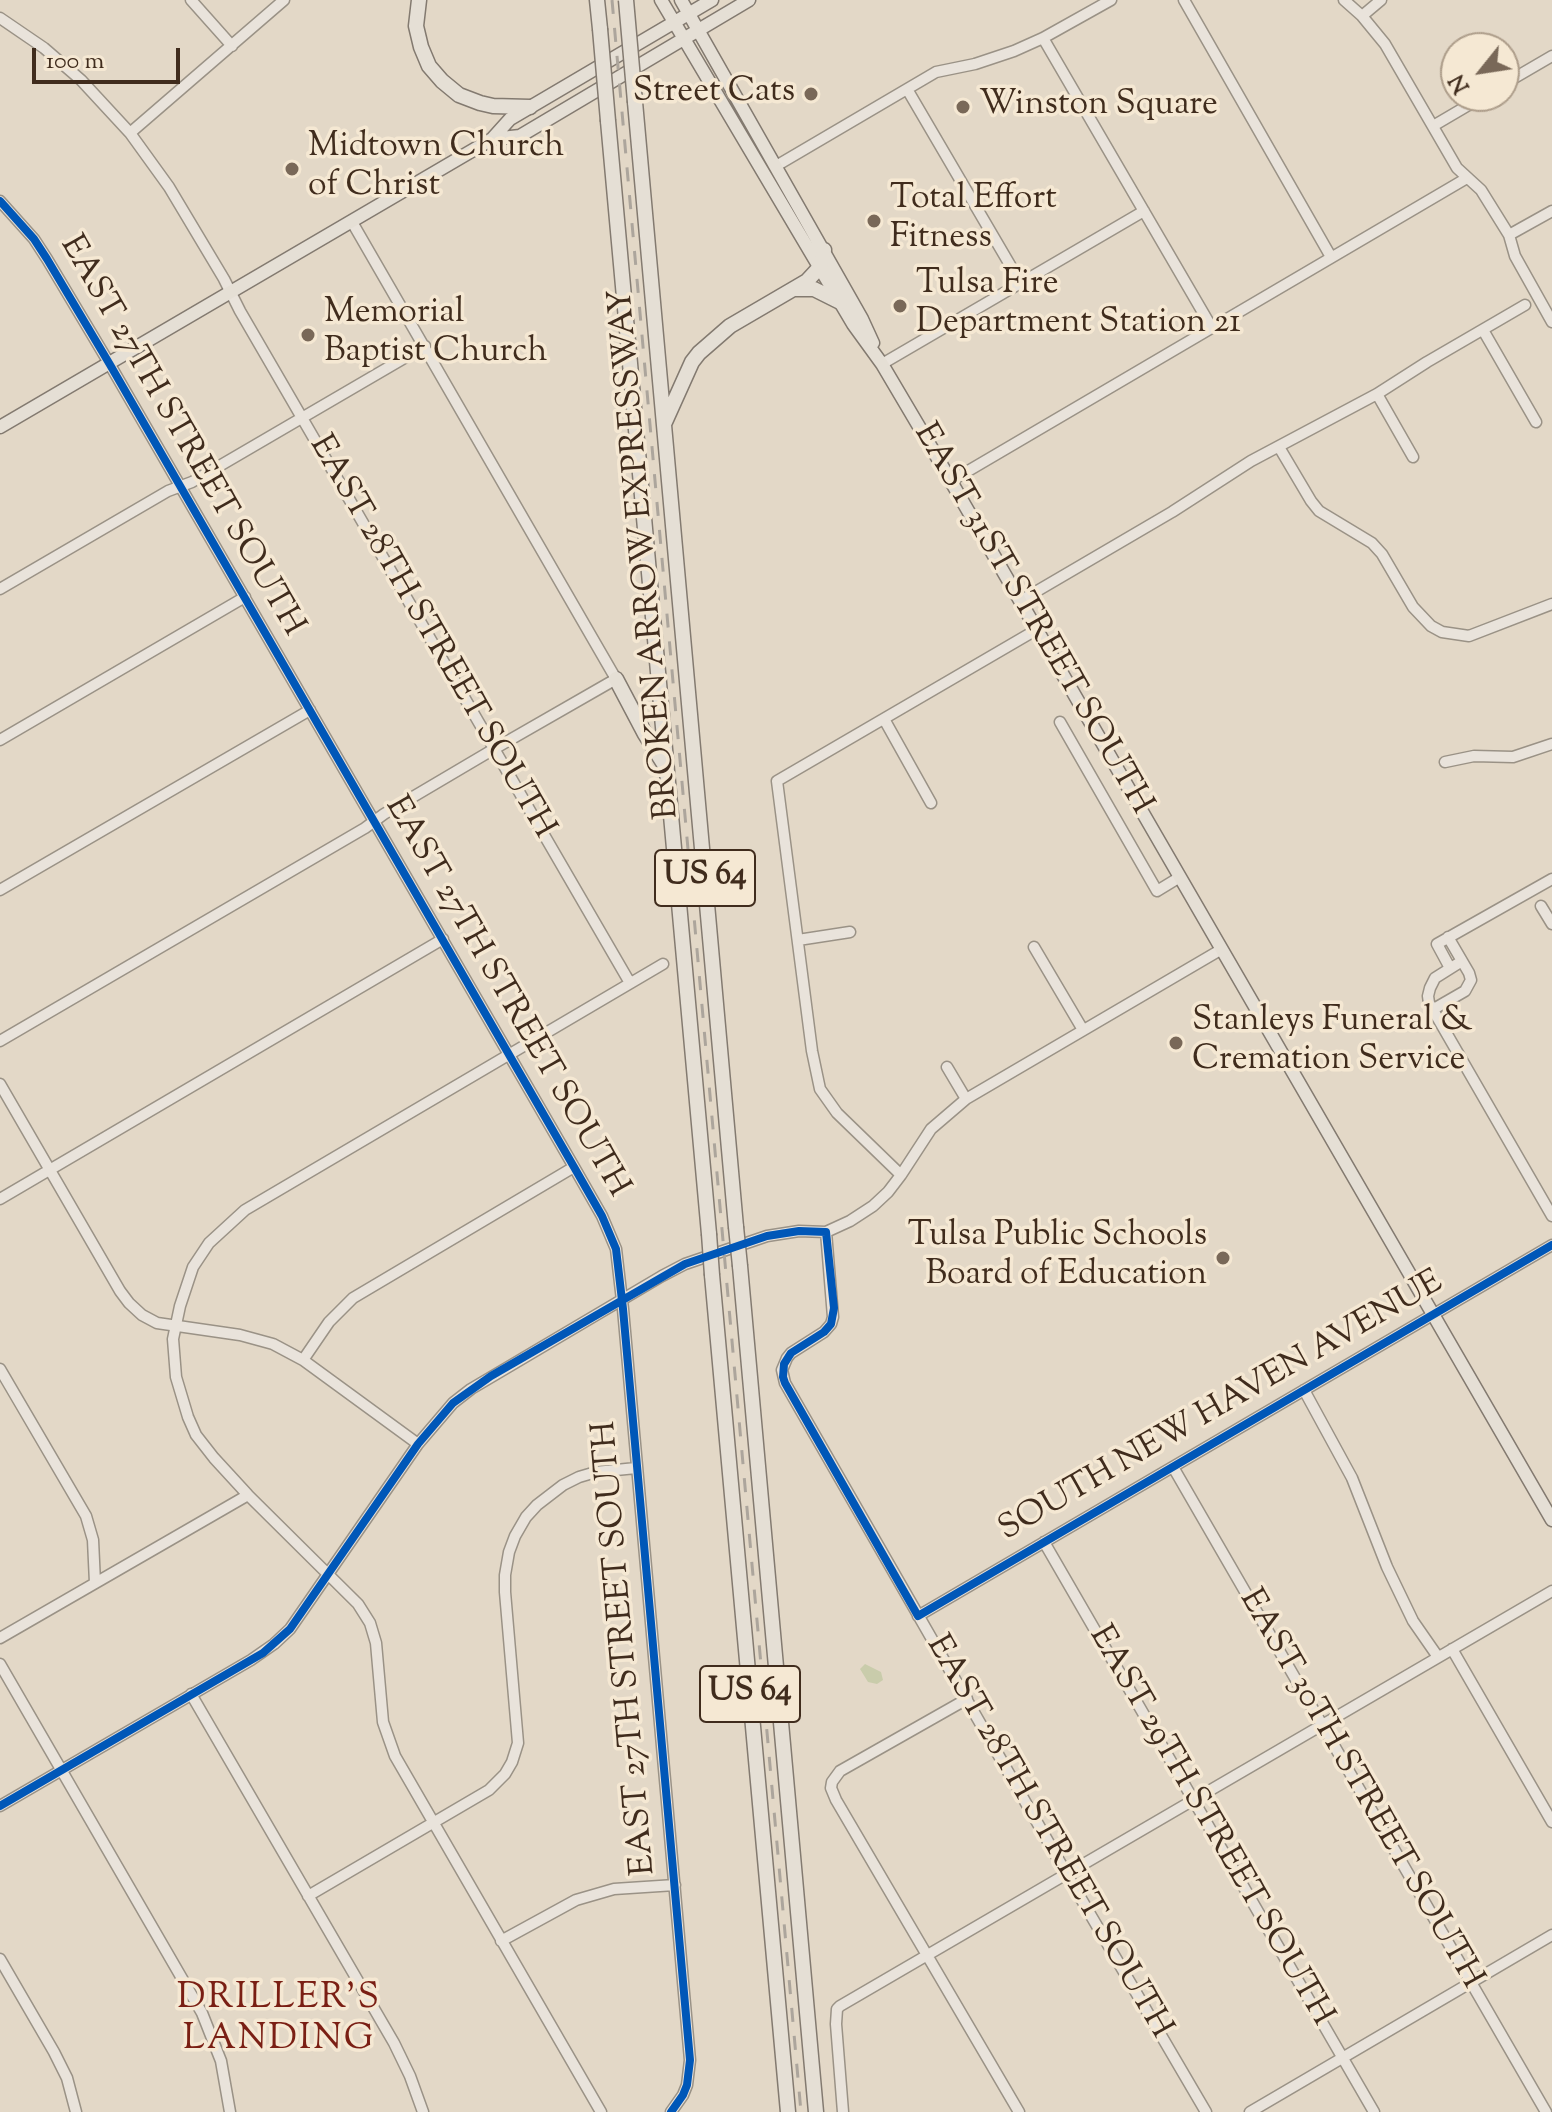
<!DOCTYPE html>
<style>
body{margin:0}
#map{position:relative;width:1552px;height:2112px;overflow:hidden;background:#e3d8c7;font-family:"Sorts Mill Goudy",serif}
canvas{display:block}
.north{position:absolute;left:1440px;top:32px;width:80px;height:80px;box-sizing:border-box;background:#f5e8d3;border:2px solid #ad9d8a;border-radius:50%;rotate:240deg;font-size:22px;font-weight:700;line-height:32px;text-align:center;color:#402c1d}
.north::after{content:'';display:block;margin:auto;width:28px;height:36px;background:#796858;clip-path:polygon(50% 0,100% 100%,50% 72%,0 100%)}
.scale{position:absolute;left:32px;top:48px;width:148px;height:36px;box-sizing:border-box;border:4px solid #402c1d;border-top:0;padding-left:10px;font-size:24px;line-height:28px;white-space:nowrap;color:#402c1d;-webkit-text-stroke:6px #f5e8d3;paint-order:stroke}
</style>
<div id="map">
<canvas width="1552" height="2112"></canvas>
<div class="north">N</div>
<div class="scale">100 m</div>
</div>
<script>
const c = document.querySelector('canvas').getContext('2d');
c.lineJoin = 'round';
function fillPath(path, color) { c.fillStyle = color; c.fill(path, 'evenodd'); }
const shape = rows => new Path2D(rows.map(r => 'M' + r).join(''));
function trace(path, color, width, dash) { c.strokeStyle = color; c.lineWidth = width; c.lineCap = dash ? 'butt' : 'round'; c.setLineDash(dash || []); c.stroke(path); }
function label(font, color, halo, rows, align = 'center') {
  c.font = font + ' "Sorts Mill Goudy",serif'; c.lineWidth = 7; c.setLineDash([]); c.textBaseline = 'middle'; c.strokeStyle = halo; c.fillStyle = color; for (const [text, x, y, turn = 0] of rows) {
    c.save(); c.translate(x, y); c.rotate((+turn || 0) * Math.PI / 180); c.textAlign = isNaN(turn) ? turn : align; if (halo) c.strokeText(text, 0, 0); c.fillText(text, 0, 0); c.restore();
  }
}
fillPath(shape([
 [865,1664,881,1672,883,1680,877,1684,868,1682,860,1669]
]), '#c9ccab');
const minor = shape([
 [191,0,232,46],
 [1184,0,1331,257],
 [1344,0,1362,16,1385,44,1457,168,1481,190,1509,235,1515,256,1552,322],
 [1362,16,1381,0],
 [0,18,44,48,81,80,130,133,169,187,224,279,240,311,630,983],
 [1043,38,1212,328],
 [1504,84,1552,56],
 [907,89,1020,282],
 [1433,126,1484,96],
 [130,133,284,0],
 [776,166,936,72,975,64,1014,51,1043,38,1111,0],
 [0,201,34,239,47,259,109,363,574,1167,602,1216,616,1249,623,1309,690,2060,687,2085,683,2095,671,2112],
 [1509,235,1552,211],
 [1483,330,1536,422],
 [882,364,1144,211],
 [1377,394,1413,457],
 [1279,447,1311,501,1319,511,1372,543,1382,554,1413,607,1431,626,1442,632,1469,636,1552,604],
 [951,481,1467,178],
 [0,589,168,491,192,482,425,346],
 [1020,601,1172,512,1251,461,1377,394,1427,362,1525,305],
 [884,719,931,803],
 [1060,722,1157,891,1180,877],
 [0,740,245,597],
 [1445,762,1474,756,1513,757,1552,744],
 [0,890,310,710],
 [1541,906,1552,924],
 [798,940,850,932],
 [1034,947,1083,1030],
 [1462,961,1435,978,1430,988,1428,996,1429,1003,1552,1216],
 [1450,968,1437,944,1552,879],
 [1432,1010,1465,991,1471,980,1469,973,1448,937],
 [0,1041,365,828,384,814,494,749,616,679,352,222],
 [947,1067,966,1099],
 [0,1084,120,1291,129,1303,142,1315,157,1323,240,1335,273,1344,303,1360,418,1444],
 [901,1175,837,1113,820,1089,812,1051,777,781,1036,630],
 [0,1199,443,939],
 [826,1232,833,1317,831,1324,824,1332,791,1353,787,1358,782,1370,785,1383,1073,1885,1206,2112],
 [303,1360,329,1322,353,1298,574,1167],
 [0,1369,86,1516,93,1540,95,1583],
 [1304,1390,1352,1478,1387,1567,1413,1621,1438,1657],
 [1173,1467,1546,2112],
 [1044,1542,1374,2112],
 [918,1616,1552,1245],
 [0,1638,248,1495],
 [1452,1649,1552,1822],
 [0,1664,202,2013,221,2061,230,2112],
 [191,1694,394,2043,410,2076,423,2112],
 [967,1699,840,1771,832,1782,831,1788,836,1800,1019,2112],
 [0,1806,251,1660,274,1644,290,1629,418,1444,453,1403,471,1389,662,1276,685,1264,767,1236,799,1231,826,1232,850,1221,873,1206,888,1192,901,1175,931,1129,966,1099,1222,949],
 [308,1896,489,1790,505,1774,512,1762,518,1743,505,1592,505,1575,509,1552,515,1536,526,1517,537,1505,563,1485,579,1477,596,1472,636,1468],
 [501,1941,576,1900,614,1889,675,1885],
 [0,1959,54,2052,67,2078,76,2112],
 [601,2112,395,1756,383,1722,376,1643,370,1623,358,1604,248,1495,214,1458,196,1435,188,1417,176,1377,173,1339,180,1306,193,1267,209,1243,245,1210,663,964],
 [843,2112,836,2024,837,2009,840,2006,1552,1591],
 [1250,2112,1552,1935]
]);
const major = shape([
 [661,0,853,324,882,364,934,452,1552,1520],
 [681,0,862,319,873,343],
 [492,139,520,136,749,0],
 [0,427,492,139,510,119,712,0]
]);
const highway = shape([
 [419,0,416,26,421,47,429,66,442,81,459,95,480,103,493,106,530,107],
 [597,0,600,29],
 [635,102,736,1227],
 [608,121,709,1234],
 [795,289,814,289,840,302],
 [665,422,692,362,699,353,730,326,807,281,820,267,824,250],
 [616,679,645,734,664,764],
 [740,1266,816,2112],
 [712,1275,788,2112]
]);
trace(minor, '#9a9286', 13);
trace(major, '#837a70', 15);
trace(highway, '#837a70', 17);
trace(minor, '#e9e3db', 10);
trace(major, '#e5dfd5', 12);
trace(highway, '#e5dfd5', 14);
trace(shape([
 [612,0,801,2112]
]), '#aca59c', 3, [14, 14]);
const highwayBridge = shape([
 [626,0,635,102],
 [600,29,608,121],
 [736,1227,740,1266],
 [709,1234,712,1275]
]);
trace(highwayBridge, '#837a70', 17, []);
trace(highwayBridge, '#e5dfd5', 14);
trace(shape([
 [0,201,34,239,47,259,109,363,574,1167,602,1216,616,1249,623,1309,690,2060,687,2085,683,2095,671,2112],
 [0,1806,263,1653,290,1629,418,1444,453,1403,491,1376,685,1264,767,1236,799,1231,826,1232,834,1308,831,1324,824,1332,791,1353,784,1364,783,1377,785,1383,918,1616,1552,1245]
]), '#0057b8', 8);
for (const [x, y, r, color] of [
 [811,94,8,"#796858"],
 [963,107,8,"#796858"],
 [292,169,8,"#796858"],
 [874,221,8,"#796858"],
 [900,306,8,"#796858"],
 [308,335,8,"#796858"],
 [1176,1043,8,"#796858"],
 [1223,1258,8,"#796858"]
]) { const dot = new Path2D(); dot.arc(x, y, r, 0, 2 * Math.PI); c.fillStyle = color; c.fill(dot); trace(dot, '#f5e8d3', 3); }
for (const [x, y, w] of [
 [705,878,100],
 [750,1694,100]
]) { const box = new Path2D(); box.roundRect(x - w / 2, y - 28, w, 56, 6); c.fillStyle = '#f5e8d3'; c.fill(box); trace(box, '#402c1d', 2); }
label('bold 32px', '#402c1d', null, [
 ["US 64",705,878],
 ["US 64",750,1694]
]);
label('34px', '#402c1d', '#f5e8d3', [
 ["Street Cats",795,94,"right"],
 ["Winston Square",979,107],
 ["Midtown Church",308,149],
 ["of Christ",308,188],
 ["Total Effort",890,201],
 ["Fitness",890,240],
 ["Tulsa Fire",916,286],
 ["Department Station 21",916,325],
 ["Memorial",324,315],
 ["Baptist Church",324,354],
 ["Stanleys Funeral &",1192,1023],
 ["Cremation Service",1192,1062],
 ["Tulsa Public Schools",1207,1238,"right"],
 ["Board of Education",1207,1277,"right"]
], 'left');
label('34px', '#402c1d', '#f5e8d3', [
 ["EAST 27TH STREET SOUTH",180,437,60],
 ["BROKEN ARROW EXPRESSWAY",647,554,-95],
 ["EAST 31ST STREET SOUTH",1031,620,60],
 ["EAST 28TH STREET SOUTH",430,638,60],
 ["EAST 27TH STREET SOUTH",505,998,60],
 ["SOUTH NEW HAVEN AVENUE",1222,1408,-30],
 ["EAST 27TH STREET SOUTH",627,1648,-95],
 ["EAST 30TH STREET SOUTH",1359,1790,60],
 ["EAST 29TH STREET SOUTH",1209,1827,60],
 ["EAST 28TH STREET SOUTH",1047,1838,60]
]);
c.letterSpacing = '2px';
label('36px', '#7a1f14', '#f5e8d3', [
 ["DRILLER'S",279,2001],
 ["LANDING",279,2042]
]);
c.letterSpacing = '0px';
</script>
